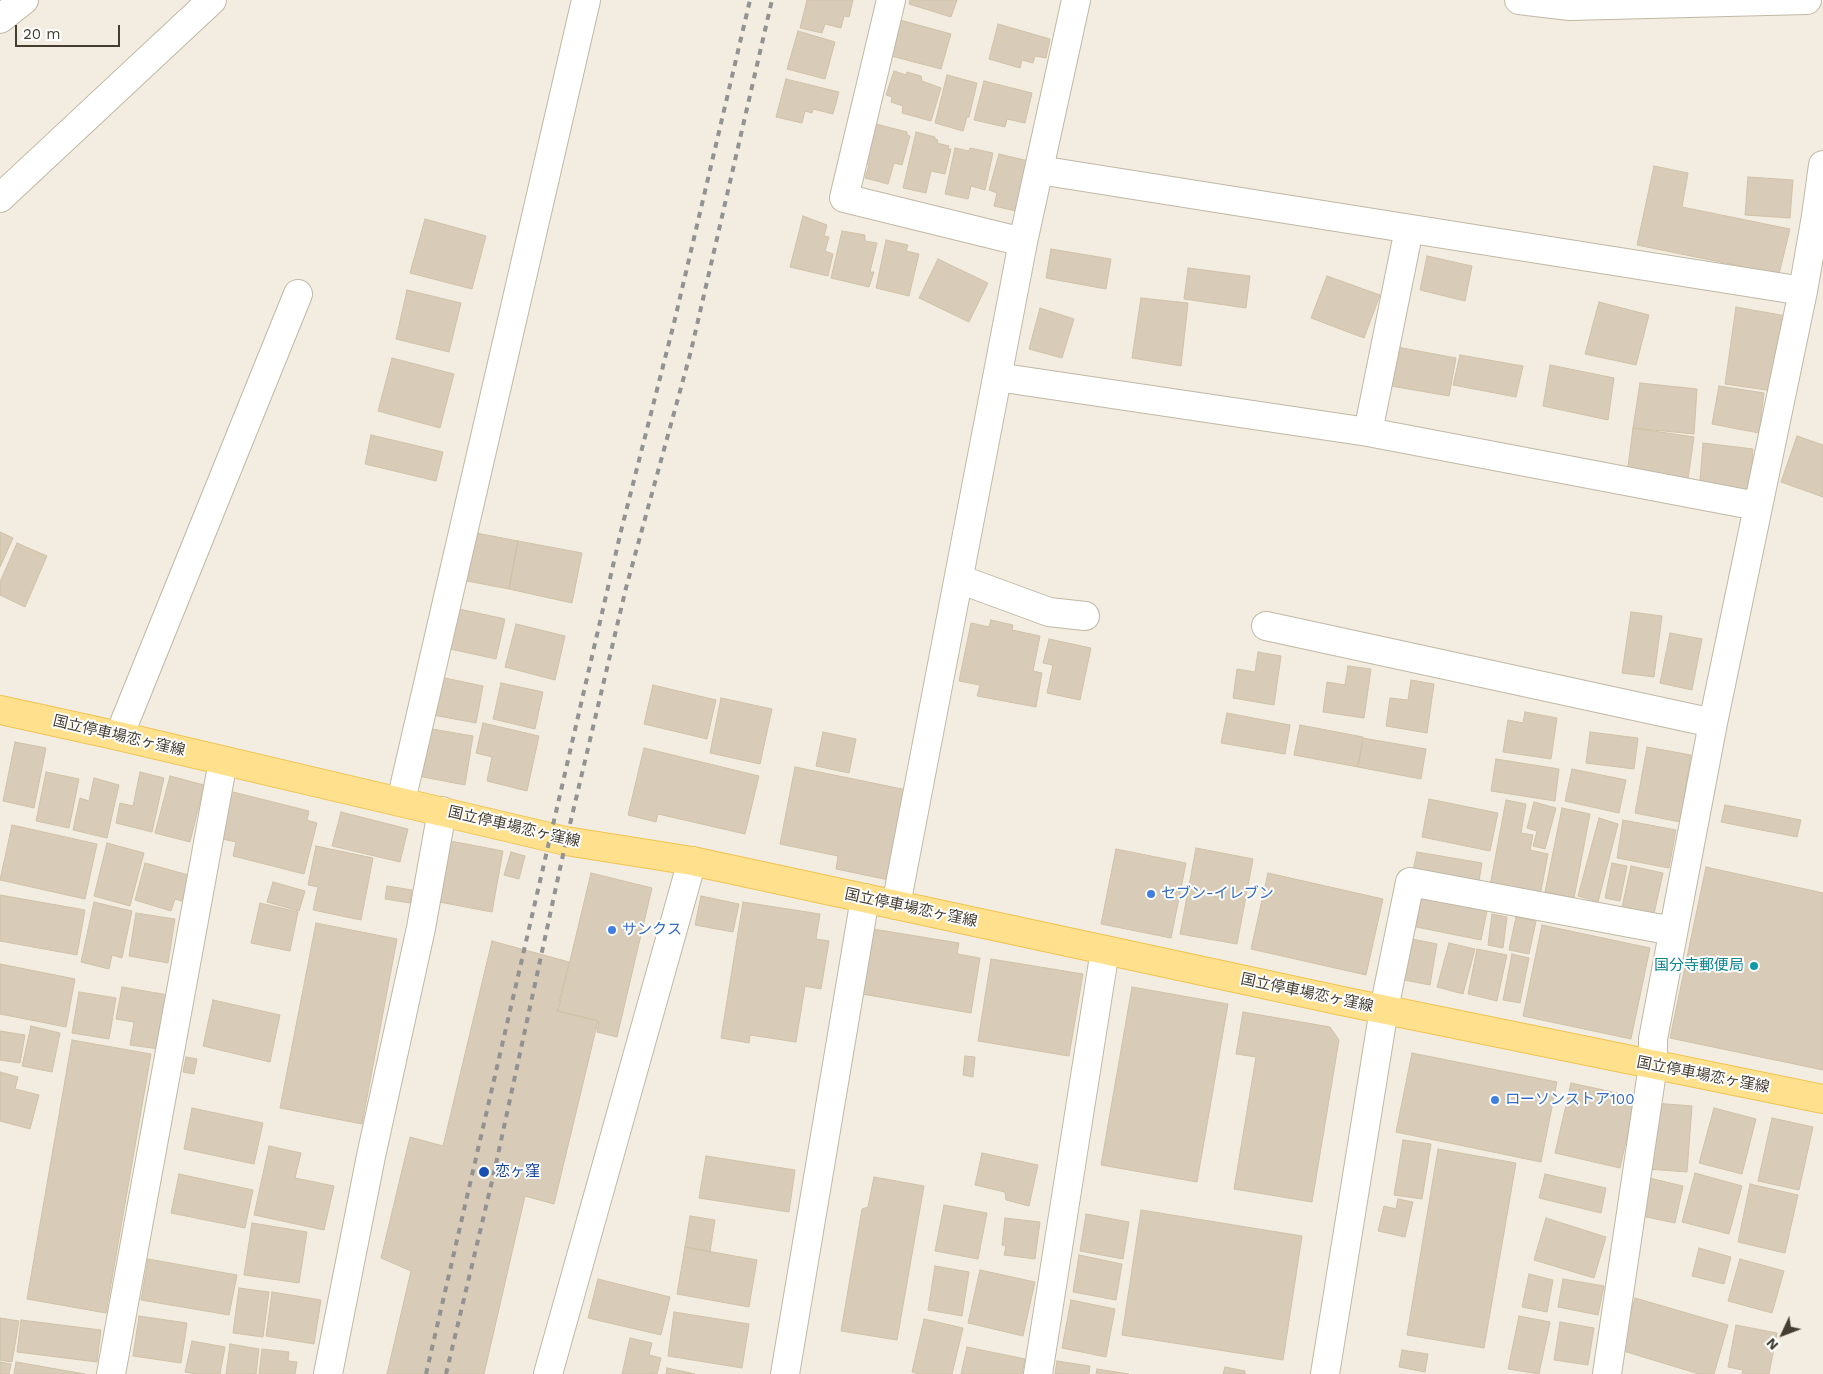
<!DOCTYPE html>
<meta charset="utf-8">
<style>
body{margin:0}
#map{position:relative;width:1823px;height:1374px;overflow:hidden;background:#f2ede0;font-family:"Work Sans",sans-serif}
canvas{display:block}
.north{position:absolute;left:1758px;top:1309px;width:50px;height:50px;-webkit-text-stroke:4px #fff;paint-order:stroke;rotate:227deg;font-size:14px;font-weight:700;line-height:20px;text-align:center;color:#443d31}
.north::after{content:'';display:block;margin:auto;width:18px;height:22px;background:#443d31;clip-path:polygon(50% 0,100% 100%,50% 72%,0 100%)}
.scale{position:absolute;left:15px;top:25px;width:105px;height:22px;box-sizing:border-box;border:2px solid #443d31;border-top:0;padding-left:6px;font-size:15px;line-height:18px;white-space:nowrap;color:#443d31;-webkit-text-stroke:4px #fff;paint-order:stroke}
</style>
<div id="map">
<canvas width="1823" height="1374"></canvas>
<div class="north">N</div>
<div class="scale">20 m</div>
</div>
<script>
const c = document.querySelector('canvas').getContext('2d');
c.lineJoin = 'round';
function fillPath(path, color) { c.fillStyle = color; c.fill(path, 'evenodd'); }
const shape = rows => new Path2D(rows.map(r => 'M' + r).join(''));
function trace(path, color, width, dash) { c.strokeStyle = color; c.lineWidth = width; c.lineCap = dash ? 'butt' : 'round'; c.setLineDash(dash || []); c.stroke(path); }
function label(font, color, halo, rows, align = 'center') {
  c.font = font + ' "Work Sans","Noto Sans JP",sans-serif'; c.lineWidth = 4; c.setLineDash([]); c.textBaseline = 'middle'; c.strokeStyle = halo; c.fillStyle = color; for (const [text, x, y, turn = 0] of rows) {
    c.save(); c.translate(x, y); c.rotate((+turn || 0) * Math.PI / 180); c.textAlign = isNaN(turn) ? turn : align; if (halo) c.strokeText(text, 0, 0); c.fillText(text, 0, 0); c.restore();
  }
}
const building = shape([
 [807,0,853,0,849,17,844,16,841,28,825,24,822,33,800,28,807,0],
 [910,0,957,0,951,17,909,4,910,0],
 [900,20,951,34,941,69,891,56,900,20],
 [998,24,1050,39,1046,58,1035,56,1033,63,1022,60,1020,68,989,59,998,24],
 [798,31,835,42,825,79,787,69,798,31],
 [894,71,906,75,907,72,921,76,922,81,941,88,931,121,902,113,903,106,891,102,892,97,886,95,894,71],
 [947,75,977,83,969,117,967,117,963,131,935,123,947,75],
 [786,79,839,92,833,114,813,109,812,113,805,111,802,123,776,117,786,79],
 [984,81,1032,93,1025,123,1007,119,1005,127,974,120,984,81],
 [872,123,907,132,907,135,910,136,902,165,894,163,888,184,865,178,869,165,862,163,872,123],
 [916,132,935,137,935,139,938,140,937,143,949,146,948,149,951,149,945,174,931,171,926,193,903,188,916,132],
 [955,148,969,151,970,148,993,153,985,190,971,186,968,199,945,194,955,148],
 [999,154,1033,162,1020,212,994,206,997,193,989,190,999,154],
 [1654,166,1688,173,1682,207,1790,229,1779,274,1637,245,1654,166],
 [1748,177,1793,180,1790,218,1745,215,1748,177],
 [803,216,827,225,824,236,829,237,825,251,833,254,828,276,790,267,803,216],
 [425,219,486,236,472,289,410,273,425,219],
 [842,231,865,235,865,241,877,243,870,272,874,272,869,287,831,278,842,231],
 [886,240,908,245,906,251,919,254,909,296,876,288,886,240],
 [1051,249,1111,259,1106,289,1046,278,1051,249],
 [1427,256,1472,266,1465,301,1420,290,1427,256],
 [938,259,988,283,969,322,919,298,938,259],
 [1188,268,1250,276,1246,308,1184,299,1188,268],
 [1327,276,1380,295,1364,338,1311,318,1327,276],
 [407,290,461,303,449,352,396,339,407,290],
 [1141,298,1188,303,1181,366,1132,358,1141,298],
 [1599,302,1649,315,1636,365,1585,354,1599,302],
 [1736,307,1786,316,1773,391,1725,384,1736,307],
 [1040,308,1074,319,1062,358,1029,349,1040,308],
 [1397,347,1456,358,1449,396,1391,386,1397,347],
 [1460,355,1523,366,1516,397,1453,385,1460,355],
 [392,358,454,374,440,428,378,411,392,358],
 [1550,365,1614,378,1608,420,1543,406,1550,365],
 [1640,383,1697,389,1694,434,1633,428,1640,383],
 [1719,386,1764,393,1759,433,1712,424,1719,386],
 [1633,428,1694,437,1687,486,1627,474,1633,428],
 [371,435,443,452,436,481,365,464,371,435],
 [1797,436,1823,445,1823,497,1781,482,1797,436],
 [1703,443,1753,449,1750,493,1699,492,1703,443],
 [0,532,13,538,0,567,0,532],
 [476,533,518,541,509,589,467,581,476,533],
 [518,541,582,553,572,603,509,589,518,541],
 [17,543,47,556,25,607,0,595,0,582,17,543],
 [459,609,505,619,496,659,450,649,459,609],
 [1631,612,1662,616,1654,677,1622,673,1631,612],
 [991,620,1013,625,1012,630,1040,636,1033,671,1042,673,1036,707,977,696,980,685,959,681,971,623,989,627,991,620],
 [516,624,565,636,555,680,505,667,516,624],
 [1670,633,1702,639,1692,690,1660,683,1670,633],
 [1049,639,1091,648,1080,700,1047,693,1053,665,1043,663,1049,639],
 [1258,652,1281,656,1274,705,1233,698,1237,669,1255,672,1258,652],
 [1348,666,1371,669,1364,718,1323,712,1327,682,1345,685,1348,666],
 [440,677,483,686,476,723,433,715,440,677],
 [1411,680,1434,684,1427,733,1386,726,1390,698,1408,700,1411,680],
 [501,683,543,692,535,729,493,719,501,683],
 [653,685,716,700,707,739,644,724,653,685],
 [721,698,772,709,760,764,710,753,721,698],
 [1525,712,1557,718,1551,759,1503,752,1508,720,1523,723,1525,712],
 [1227,713,1290,725,1285,754,1221,743,1227,713],
 [483,723,539,736,527,791,487,781,492,757,476,753,483,723],
 [1300,725,1363,737,1358,767,1294,755,1300,725],
 [426,728,473,736,465,785,418,776,426,728],
 [823,732,856,739,849,773,816,766,823,732],
 [1590,732,1638,738,1634,769,1586,763,1590,732],
 [1363,738,1426,749,1421,779,1358,767,1363,738],
 [15,742,46,748,34,808,3,801,15,742],
 [1647,747,1691,755,1680,822,1635,813,1647,747],
 [644,748,759,776,745,834,658,814,656,822,628,815,644,748],
 [1496,759,1559,769,1555,801,1491,791,1496,759],
 [795,767,907,790,889,880,836,869,838,856,780,844,795,767],
 [1572,769,1626,780,1619,813,1565,801,1572,769],
 [46,772,79,779,69,828,36,821,46,772],
 [140,772,164,778,152,832,116,823,120,803,133,806,140,772],
 [170,776,204,785,190,842,155,833,170,776],
 [94,778,119,785,107,838,73,830,80,798,89,801,94,778],
 [229,791,309,811,307,820,317,823,304,874,233,856,236,842,218,838,229,791],
 [1429,799,1498,813,1490,851,1422,837,1429,799],
 [1506,800,1526,804,1521,833,1533,835,1530,850,1548,854,1540,896,1490,886,1506,800],
 [1534,802,1556,808,1545,849,1533,846,1537,831,1527,828,1534,802],
 [1725,805,1801,820,1797,837,1721,822,1725,805],
 [1562,808,1590,814,1574,898,1545,892,1562,808],
 [341,812,408,829,400,862,332,846,341,812],
 [1599,818,1618,824,1598,902,1578,896,1599,818],
 [1623,820,1676,830,1669,868,1617,858,1623,820],
 [12,825,97,844,85,899,0,880,12,825],
 [445,840,503,851,492,912,434,901,445,840],
 [107,843,144,853,130,906,94,896,107,843],
 [316,846,373,858,361,920,313,910,318,887,308,885,316,846],
 [1196,848,1253,859,1237,944,1180,934,1196,848],
 [1116,849,1186,863,1171,938,1101,924,1116,849],
 [511,852,525,856,519,879,504,875,511,852],
 [1417,852,1482,863,1479,881,1413,870,1417,852],
 [145,863,192,876,185,902,175,899,171,911,135,900,145,863],
 [1612,863,1627,866,1620,901,1605,898,1612,863],
 [1631,866,1663,873,1654,914,1622,907,1631,866],
 [1706,867,1823,893,1823,1070,1670,1038,1706,867],
 [591,873,652,888,617,1037,597,1032,599,1021,558,1011,591,873],
 [1268,873,1383,899,1366,975,1251,949,1268,873],
 [273,882,305,891,299,911,267,902,273,882],
 [387,886,412,890,410,903,385,899,387,886],
 [1422,894,1488,906,1481,940,1416,927,1422,894],
 [0,895,85,910,77,955,0,941,0,895],
 [701,896,739,904,733,932,695,925,701,896],
 [94,902,132,911,122,958,112,955,109,969,81,962,94,902],
 [743,902,820,914,816,939,829,941,821,989,805,986,796,1042,750,1035,749,1043,721,1038,743,902],
 [260,903,298,912,290,951,251,943,260,903],
 [136,913,175,919,168,963,129,956,136,913],
 [1492,914,1507,917,1503,948,1488,945,1492,914],
 [1516,917,1536,921,1529,954,1509,950,1516,917],
 [316,923,397,939,362,1124,280,1108,316,923],
 [1542,925,1650,948,1631,1039,1523,1016,1542,925],
 [873,929,959,943,957,954,980,958,971,1013,862,994,873,929],
 [1407,938,1437,944,1430,985,1399,979,1407,938],
 [492,941,569,962,557,1011,598,1021,554,1204,525,1196,484,1374,387,1374,411,1271,381,1258,410,1137,443,1146,492,941],
 [1449,943,1475,949,1463,994,1437,987,1449,943],
 [1477,949,1507,955,1497,1001,1468,994,1477,949],
 [1512,954,1529,958,1520,1003,1503,1000,1512,954],
 [991,959,1083,974,1069,1056,978,1041,991,959],
 [0,964,75,979,66,1027,0,1014,0,964],
 [122,987,168,995,159,1049,130,1045,134,1022,116,1019,122,987],
 [1132,987,1228,1004,1197,1182,1101,1165,1132,987],
 [79,992,116,998,109,1039,72,1033,79,992],
 [213,1000,280,1015,270,1062,203,1046,213,1000],
 [1243,1012,1330,1027,1339,1040,1312,1202,1234,1189,1256,1057,1236,1054,1243,1012],
 [31,1026,60,1033,52,1072,22,1066,31,1026],
 [0,1031,25,1035,20,1063,0,1060,0,1031],
 [72,1040,151,1054,106,1313,27,1299,72,1040],
 [1412,1053,1557,1082,1541,1162,1396,1132,1412,1053],
 [965,1056,975,1057,973,1077,963,1075,965,1056],
 [186,1057,197,1059,194,1074,183,1072,186,1057],
 [0,1072,18,1077,15,1089,39,1095,30,1129,0,1121,0,1072],
 [1571,1083,1636,1097,1620,1168,1555,1153,1571,1083],
 [1654,1103,1692,1106,1687,1172,1648,1169,1654,1103],
 [192,1108,263,1123,254,1164,184,1149,192,1108],
 [1714,1108,1756,1119,1742,1174,1699,1163,1714,1108],
 [1772,1118,1813,1127,1799,1190,1758,1181,1772,1118],
 [1403,1140,1431,1144,1422,1199,1394,1195,1403,1140],
 [269,1146,301,1153,295,1178,334,1186,324,1230,254,1215,269,1146],
 [1438,1149,1516,1163,1484,1348,1407,1335,1438,1149],
 [982,1153,1038,1165,1029,1206,1006,1200,1005,1192,975,1185,982,1153],
 [706,1156,795,1170,789,1212,699,1198,706,1156],
 [1695,1173,1742,1186,1729,1234,1682,1222,1695,1173],
 [179,1174,253,1190,245,1228,171,1213,179,1174],
 [1545,1174,1606,1188,1601,1213,1539,1198,1545,1174],
 [874,1177,924,1186,897,1340,841,1331,862,1209,868,1207,874,1177],
 [1645,1177,1683,1186,1675,1223,1637,1215,1645,1177],
 [1750,1184,1798,1195,1785,1253,1738,1242,1750,1184],
 [1398,1199,1413,1202,1405,1237,1378,1231,1384,1206,1396,1209,1398,1199],
 [944,1205,987,1213,978,1259,935,1251,944,1205],
 [1141,1210,1302,1236,1283,1360,1122,1335,1141,1210],
 [1086,1214,1129,1222,1123,1259,1080,1251,1086,1214],
 [690,1216,715,1220,710,1252,685,1247,690,1216],
 [1005,1218,1040,1222,1035,1259,1004,1255,1006,1246,1002,1245,1005,1218],
 [1546,1218,1606,1237,1594,1278,1534,1260,1546,1218],
 [252,1223,307,1232,299,1283,244,1275,252,1223],
 [685,1247,757,1260,749,1307,677,1294,685,1247],
 [1699,1248,1731,1257,1724,1284,1692,1276,1699,1248],
 [1079,1255,1122,1264,1116,1300,1073,1292,1079,1255],
 [148,1259,237,1275,229,1315,141,1300,148,1259],
 [1740,1259,1784,1271,1772,1313,1728,1301,1740,1259],
 [935,1266,969,1272,962,1316,928,1310,935,1266],
 [980,1270,1035,1282,1023,1336,968,1323,980,1270],
 [1529,1274,1553,1280,1547,1312,1522,1307,1529,1274],
 [598,1279,670,1297,661,1335,588,1318,598,1279],
 [1563,1279,1604,1286,1598,1315,1558,1307,1563,1279],
 [239,1288,269,1292,263,1337,233,1333,239,1288],
 [272,1292,321,1300,314,1344,266,1336,272,1292],
 [1635,1298,1728,1325,1714,1374,1699,1374,1620,1350,1635,1298],
 [1071,1300,1115,1309,1106,1357,1062,1348,1071,1300],
 [674,1312,749,1324,742,1368,668,1356,674,1312],
 [139,1316,187,1323,181,1363,133,1356,139,1316],
 [1519,1316,1550,1322,1539,1374,1508,1369,1519,1316],
 [0,1318,19,1321,12,1362,0,1360,0,1318],
 [924,1319,963,1328,952,1374,920,1374,912,1372,924,1319],
 [21,1320,101,1330,97,1362,17,1352,21,1320],
 [1560,1322,1594,1328,1588,1365,1554,1360,1560,1322],
 [1736,1325,1777,1333,1769,1374,1742,1374,1743,1370,1728,1367,1736,1325],
 [630,1338,652,1343,649,1355,661,1358,657,1374,648,1373,648,1374,622,1374,630,1338],
 [192,1341,225,1347,220,1374,196,1374,185,1372,192,1341],
 [230,1344,259,1349,256,1374,226,1374,230,1344],
 [967,1347,1025,1359,1022,1374,961,1374,967,1347],
 [262,1349,289,1352,288,1361,297,1362,295,1374,259,1374,262,1349],
 [1402,1350,1428,1354,1425,1372,1399,1367,1402,1350],
 [1057,1361,1090,1366,1089,1374,1055,1374,1057,1361],
 [0,1362,11,1364,9,1374,0,1374,0,1362],
 [16,1362,85,1374,14,1374,16,1362],
 [1225,1367,1245,1371,1245,1374,1223,1374,1225,1367],
 [667,1368,695,1374,666,1374,667,1368],
 [1097,1369,1129,1374,1096,1374,1097,1369]
]);
fillPath(building, '#d8ccb8');
trace(building, '#d0c1a7', 1);
const minor = shape([
 [891,0,844,198,1023,242],
 [1519,0,1570,6,1807,0],
 [0,19,24,0],
 [1039,170,1803,291],
 [0,198,212,0],
 [997,377,1368,432,1757,506],
 [1368,432,1409,229],
 [959,579,1049,612,1085,616],
 [1266,626,1713,723],
 [119,736,298,294],
 [401,801,586,0],
 [896,905,1023,242,1076,0],
 [111,1374,223,761],
 [328,1374,371,1156,421,928,442,811],
 [548,1374,692,861],
 [785,1374,865,898],
 [1038,1374,1105,950],
 [1325,1374,1384,1009,1410,882,1673,931],
 [1607,1374,1653,1065,1653,1039,1713,723,1803,291,1816,216,1823,165]
]);
const major = shape([
 [0,710,119,736,566,841,692,861,1342,1001,1823,1099]
]);
trace(minor, '#c1b8a5', 30);
trace(major, '#f0c351', 30);
trace(minor, '#fff', 28);
trace(major, '#ffe18d', 28);
trace(shape([
 [426,1374,621,531,674,323,750,0],
 [446,1374,494,1173,566,841,626,588,691,351,772,0]
]), '#929292', 4, [6, 6]);
for (const [x, y, r, color] of [
 [1151,894,5,"#3f7fe0"],
 [612,930,5,"#3f7fe0"],
 [1754,966,5,"#0f9aa8"],
 [1495,1100,5,"#3f7fe0"],
 [484,1172,6,"#1a4fb4"]
]) { const dot = new Path2D(); dot.arc(x, y, r, 0, 2 * Math.PI); c.fillStyle = color; c.fill(dot); trace(dot, '#fff', 2); }
label('15px', '#443d31', '#fff', [
 ["国立停車場恋ヶ窪線",119,736,13],
 ["国立停車場恋ヶ窪線",514,827,13],
 ["国立停車場恋ヶ窪線",911,908,12],
 ["国立停車場恋ヶ窪線",1307,993,12],
 ["国立停車場恋ヶ窪線",1703,1075,11]
]);
label('15px', '#366cbe', '#fff', [
 ["セブン-イレブン",1161,894],
 ["サンクス",622,930],
 ["ローソンストア100",1505,1100]
], 'left');
label('15px', '#0d838f', '#fff', [
 ["国分寺郵便局",1744,966]
], 'right');
label('15px', '#164399', '#fff', [
 ["恋ヶ窪",495,1172]
], 'left');
</script>
